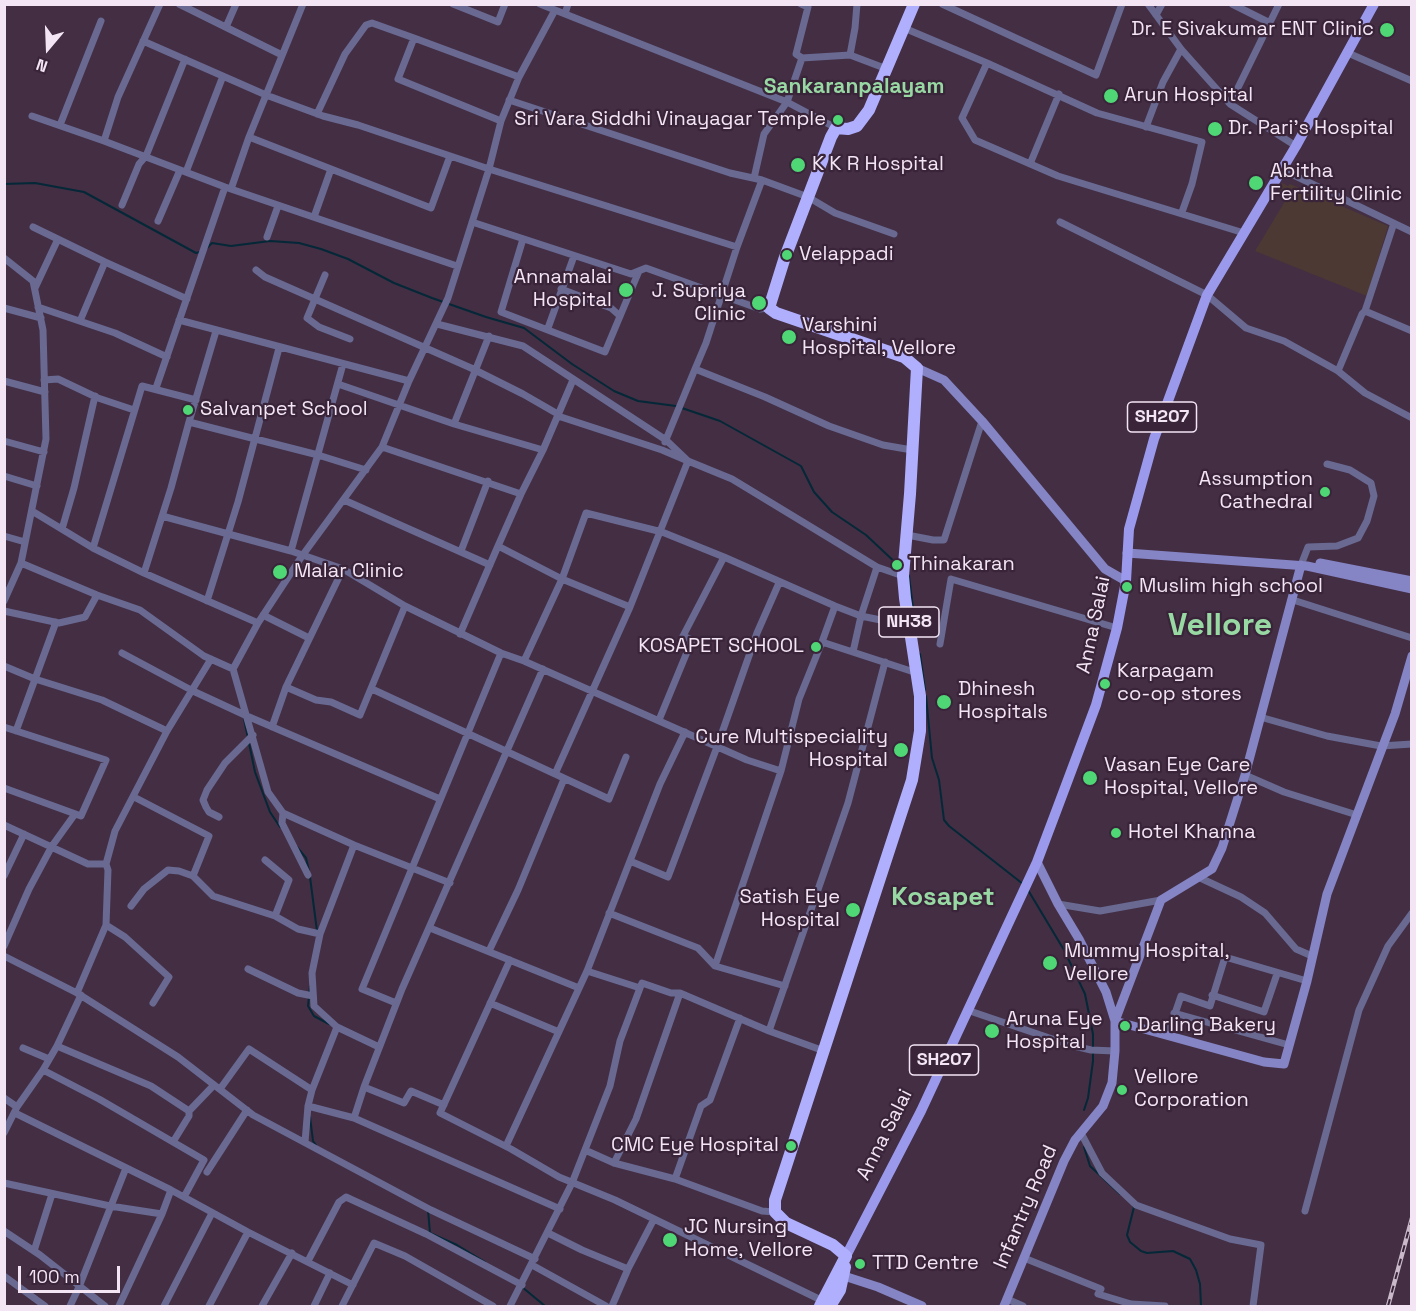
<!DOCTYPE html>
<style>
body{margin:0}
#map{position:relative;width:1416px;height:1311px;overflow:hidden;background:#432e44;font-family:"Space Grotesk",sans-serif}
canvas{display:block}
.frame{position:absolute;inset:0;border:6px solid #f3e5f3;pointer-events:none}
.north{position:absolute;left:18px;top:18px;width:60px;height:60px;-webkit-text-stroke:4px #392439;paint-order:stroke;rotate:199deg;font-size:16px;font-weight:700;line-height:24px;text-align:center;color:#f3e5f3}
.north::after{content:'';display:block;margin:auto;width:21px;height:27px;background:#f3e5f3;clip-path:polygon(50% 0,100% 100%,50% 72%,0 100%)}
.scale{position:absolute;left:18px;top:1266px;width:102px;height:27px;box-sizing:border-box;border:3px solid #f3e5f3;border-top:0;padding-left:8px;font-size:18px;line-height:21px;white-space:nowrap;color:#f3e5f3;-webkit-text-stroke:4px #392439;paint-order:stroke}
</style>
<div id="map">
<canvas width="1416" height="1311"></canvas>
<div class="frame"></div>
<div class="north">N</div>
<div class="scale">100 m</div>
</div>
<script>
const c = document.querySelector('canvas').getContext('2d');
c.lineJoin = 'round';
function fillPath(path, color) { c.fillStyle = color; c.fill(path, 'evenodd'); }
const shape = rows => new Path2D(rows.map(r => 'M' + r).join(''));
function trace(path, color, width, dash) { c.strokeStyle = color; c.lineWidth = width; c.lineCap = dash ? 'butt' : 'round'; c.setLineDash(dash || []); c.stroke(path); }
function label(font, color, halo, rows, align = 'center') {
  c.font = font + ' "Space Grotesk",sans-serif'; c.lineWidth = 4.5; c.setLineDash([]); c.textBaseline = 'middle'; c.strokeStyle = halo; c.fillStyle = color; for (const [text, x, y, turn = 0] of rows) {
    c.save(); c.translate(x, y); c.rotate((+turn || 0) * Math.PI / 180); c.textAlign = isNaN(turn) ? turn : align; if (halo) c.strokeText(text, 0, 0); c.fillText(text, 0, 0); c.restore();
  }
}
fillPath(shape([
 [1282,183,1288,186,1290,184,1388,226,1367,296,1255,251,1287,198,1288,194,1278,191]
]), '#4d3933');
trace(shape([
 [4,184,35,183,84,192,196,253,200,252],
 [207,248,212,243,231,246,270,241,299,243,321,249,348,259,394,283,432,298,486,317,524,328,572,364,614,391,638,401,676,406,720,421,801,466,814,492,832,512,866,535,898,565],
 [909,576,915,624],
 [920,654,925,690],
 [926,696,932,758,939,780,944,820,949,826,1023,884],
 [244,719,248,738],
 [249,743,255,772,270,812,280,827],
 [297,847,306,858,309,871],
 [310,877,317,931],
 [1028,890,1064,950,1085,994,1093,1034,1093,1061,1088,1098,1084,1110],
 [310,986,308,1006,314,1016,329,1024],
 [310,1117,313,1141,316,1145],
 [1084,1147,1090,1166,1120,1194],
 [1133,1206,1134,1207,1127,1235,1130,1242,1141,1251,1147,1253,1173,1251,1190,1259,1196,1270,1200,1284,1201,1306],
 [428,1210,430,1233,457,1245,485,1262],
 [522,1287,545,1306]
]), '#042837', 2);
trace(shape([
 [179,4,282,55],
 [453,4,498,22,505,4],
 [540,4,555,10],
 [801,4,808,7,796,54,802,58,850,55,887,69],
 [942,4,1096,75,1122,4],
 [1148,4,1181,49,1230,104,1296,146],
 [1232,4,1270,23],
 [565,14,568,4],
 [1156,15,1162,4],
 [226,27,236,4],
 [904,28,987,63,1097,113,1202,142,1192,184,1182,212],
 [143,41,266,95,323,116,358,125,489,169,737,247],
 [1348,53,1412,81],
 [850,55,855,28,857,4],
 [987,63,962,118,975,140,1058,176,1244,233],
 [509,100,730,173,762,180,808,197,835,213,894,234],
 [1230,104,1279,4],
 [317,114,345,54,366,25,372,23,414,38],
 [32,116,104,141,225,187,457,266],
 [501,121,398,79,414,38,519,77],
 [60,125,101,21],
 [1146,127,1163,82,1181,49],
 [249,137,431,208,450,156],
 [104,141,118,97,160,4],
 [1030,164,1059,94],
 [1281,169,1412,232],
 [186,172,223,76],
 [754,178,764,134,787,102,802,58],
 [762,180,737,247,706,343,695,369,765,397,829,426,883,445,912,450],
 [231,189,249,137,303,4],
 [122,205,139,164,146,156,185,59],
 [314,217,331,169],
 [158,221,180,170],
 [472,222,631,274,646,268,760,309,769,308],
 [1060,222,1207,295,1246,328,1284,341,1338,371],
 [1394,223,1365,311,1362,314,1338,371,1365,393,1412,418],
 [33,227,105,262,187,299],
 [267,237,278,206],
 [523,239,501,312,605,352,639,271],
 [4,258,33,281,43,330,46,439,21,563,4,601],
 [256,270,265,277,471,368,523,394,556,413,558,416,662,450,688,461,630,607,555,774],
 [325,275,307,318,319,327,350,339],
 [35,288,58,239],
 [561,289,611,308,620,316],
 [38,307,115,333,167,357],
 [4,308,41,318],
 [1365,311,1412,331],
 [179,320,409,381],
 [80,321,105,262],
 [437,324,523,346,666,440,688,461,732,479,877,567,903,576],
 [548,328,574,256],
 [44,380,58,379,98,398,134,410],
 [4,381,45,392],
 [338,384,454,424,543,450,573,380],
 [156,388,225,187],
 [189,422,318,455,366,470],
 [454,424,489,336],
 [4,441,44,452],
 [665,442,695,369],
 [382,447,521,494],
 [4,476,37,486],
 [344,500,490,565],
 [32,511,93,548,144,573,258,623],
 [162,516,291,551,343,569,405,606,501,653,524,661,747,760,781,771],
 [62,529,74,488,95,396],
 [907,535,933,540,944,540,982,421],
 [4,536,25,542],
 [498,546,521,494,543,450],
 [93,548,142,386,196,400],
 [291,551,343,364],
 [461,551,488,481],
 [21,563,97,595,140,610,204,656,233,669],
 [1301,565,1308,547,1337,546,1358,538,1367,521,1374,496,1371,483,1350,470,1327,464],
 [144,573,171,488,189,422,216,331],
 [1293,600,1412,638],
 [207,601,238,502,279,348],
 [4,611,59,623,85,617,97,595],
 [263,615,309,638],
 [460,634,498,546,562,579,630,607],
 [822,642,835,606],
 [940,644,951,579,1117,628],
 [853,652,861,616,877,567],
 [122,653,193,691,247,716,440,799],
 [524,661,562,579,586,513,662,532,724,557,835,606,861,616,910,626],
 [4,666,35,679,102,700,167,731],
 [286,687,316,700,331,702,360,715,405,606],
 [372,689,609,799,626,757],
 [1260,717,1327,736,1381,746,1412,744],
 [659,720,692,640,683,636,724,557],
 [4,727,106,760,81,816,4,788],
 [272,727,286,687,343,569],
 [16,731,56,622],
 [1245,775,1284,792,1357,815],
 [134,797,209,836,193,876],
 [283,813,282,823,308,875],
 [219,817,209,812,206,807,203,800,207,790,225,763,253,735],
 [4,825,88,864,106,864],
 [354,845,320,934,312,973,314,1006,337,1027,379,1047],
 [265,860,289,880,275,916],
 [630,861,668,877,717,747,757,633,779,583],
 [4,876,24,834],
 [1198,877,1241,897,1265,913,1296,949,1312,956],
 [450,883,354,845,283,813,268,792,233,669,258,623,302,556,382,447,409,381,448,298,489,169,501,121,519,77,555,10,787,102,836,128],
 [1058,904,1100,911,1161,900],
 [131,906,144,889,168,870,179,871,193,876,213,896,275,916,298,929,320,934],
 [609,913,698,948,715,966,785,986],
 [106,925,125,937,169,977,153,1003],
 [430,928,579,988],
 [4,946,29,889,52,846,75,814],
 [489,951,518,890,564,779],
 [4,956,77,993,178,1057,253,1115,431,1210,535,1259],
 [510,960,440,1113,511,1149,559,1177,615,1200,823,1301],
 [715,966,781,771,799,699,822,642,917,673],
 [248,969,298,993,313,996],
 [587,971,640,988,642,983,671,993,680,993,769,1031,824,1051],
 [77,993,106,925,108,870,106,864,115,831,167,731,211,659],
 [1212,995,1264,1012,1277,974],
 [396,1003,362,989,501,653],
 [490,1003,559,1032],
 [967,1010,1070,1045,1091,1050,1115,1051],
 [1174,1013,1289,1045],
 [740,1018,710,1100,701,1106,675,1179,762,1211,775,1212],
 [769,1031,848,803,885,662],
 [1168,1034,1181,996,1210,1006,1225,957,1307,981],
 [57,1046,151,1086,189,1111],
 [23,1048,49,1059],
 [43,1070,99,1099,204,1160,184,1197],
 [364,1087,404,1103,411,1091,444,1105],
 [220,1089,249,1049,312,1090],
 [4,1098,17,1107],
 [308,1106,354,1118,560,1209],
 [15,1113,171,1190,248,1232,353,1285],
 [354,1118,364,1087,402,989,543,669],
 [4,1133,17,1107,43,1070,57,1046,81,995],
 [1081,1133,1102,1173,1136,1205,1230,1239,1261,1245,1253,1306],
 [173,1142,189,1116,189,1111,214,1085],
 [305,1142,308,1106,312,1090,337,1027],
 [506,1146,587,971,660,784,685,732],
 [585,1150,614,1163,675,1179],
 [614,1163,636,1119,680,993],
 [207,1172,247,1110],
 [4,1183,110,1206,162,1214],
 [1305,1211,1359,1010,1388,946,1412,913],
 [4,1231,40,1255,105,1306],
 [548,1233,582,1250,628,1269],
 [34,1251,52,1194],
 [1024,1258,1101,1289,1098,1294,1131,1304,1165,1306],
 [308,1261,339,1202,346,1197,426,1234,522,1285],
 [532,1265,606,1306],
 [4,1276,45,1306],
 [1007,1299,1023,1306],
 [70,1306,79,1287,126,1168],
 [119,1306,162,1214,171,1190],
 [164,1306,212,1213],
 [209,1306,248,1232],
 [262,1306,292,1253],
 [314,1306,330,1273],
 [342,1306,374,1243,405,1256,493,1306],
 [510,1306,572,1183,610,1086,620,1041,640,988],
 [612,1306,628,1269,654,1219]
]), '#696992', 7);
trace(shape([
 [917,368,944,380,982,421,1105,569,1126,581],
 [1127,553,1307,566,1412,589],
 [1320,563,1412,581],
 [1301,565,1245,775,1222,848,1212,869,1161,900,1115,1021,1264,1062,1284,1064,1307,981,1327,894,1395,714,1412,656],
 [844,1276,878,1287,922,1306],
 [1004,1306,1064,1161,1075,1140,1103,1106,1112,1083,1115,1051,1115,1021,1106,992,1079,939,1058,904,1037,862]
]), '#8584c5', 9);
trace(shape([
 [846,1256,921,1111,1037,862,1057,809,1096,705,1117,628,1126,581,1129,529,1154,439,1207,295,1296,146,1374,4]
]), '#9b99ec', 10);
trace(shape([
 [846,1256,833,1245,786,1223,775,1212,775,1200,912,780,920,731,920,696,905,598,903,576,910,494,917,368,904,357,776,313,769,308,784,260,831,137,836,128,848,129,857,126,869,110,914,4],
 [820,1306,846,1256],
 [830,1306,840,1290,845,1267]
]), '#b0affe', 12);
const rail = shape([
 [1388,1306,1412,1218]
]);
trace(rail, '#c9b9c9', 4.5);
trace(rail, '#392439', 2, [7]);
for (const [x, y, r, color] of [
 [1387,30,8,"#4fd675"],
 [1111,96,8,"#4fd675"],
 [838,120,6,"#4fd675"],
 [1215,129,8,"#4fd675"],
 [798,165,8,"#4fd675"],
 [1256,183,8,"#4fd675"],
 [787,255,6,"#4fd675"],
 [626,290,8,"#4fd675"],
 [759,303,8,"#4fd675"],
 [789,337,8,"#4fd675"],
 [188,410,6,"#4fd675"],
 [1325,492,6,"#4fd675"],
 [897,565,6,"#4fd675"],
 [280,572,8,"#4fd675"],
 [1127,587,6,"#4fd675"],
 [816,647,6,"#4fd675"],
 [1105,684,6,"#4fd675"],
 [944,702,8,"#4fd675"],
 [901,750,8,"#4fd675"],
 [1090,778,8,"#4fd675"],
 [1116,833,6,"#4fd675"],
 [853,910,8,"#4fd675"],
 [1050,963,8,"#4fd675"],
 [1125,1026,6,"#4fd675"],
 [992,1031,8,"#4fd675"],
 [1122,1090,6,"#4fd675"],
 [791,1146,6,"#4fd675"],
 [670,1240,8,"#4fd675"],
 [860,1264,6,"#4fd675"]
]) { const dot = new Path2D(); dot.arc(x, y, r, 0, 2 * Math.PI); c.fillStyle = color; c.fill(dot); trace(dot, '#392439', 2); }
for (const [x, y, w] of [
 [1162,417,69],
 [909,622,60],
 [944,1060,69]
]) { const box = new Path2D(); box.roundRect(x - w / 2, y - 15, w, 30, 4.5); c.fillStyle = '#392439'; c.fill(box); trace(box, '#f3e5f3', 1.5); }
label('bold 18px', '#f3e5f3', null, [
 ["SH207",1162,417],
 ["NH38",909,622],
 ["SH207",944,1060]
]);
label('20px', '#f3e5f3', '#392439', [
 ["Dr. E Sivakumar ENT Clinic",1374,30,"right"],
 ["Arun Hospital",1124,96],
 ["Sri Vara Siddhi Vinayagar Temple",826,120,"right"],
 ["Dr. Pari's Hospital",1228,129],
 ["K K R Hospital",812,165],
 ["Abitha",1270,172],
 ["Fertility Clinic",1270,195],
 ["Velappadi",799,255],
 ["Annamalai",612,278,"right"],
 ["Hospital",612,301,"right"],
 ["J. Supriya",746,292,"right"],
 ["Clinic",746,315,"right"],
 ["Varshini",802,326],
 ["Hospital, Vellore",802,349],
 ["Salvanpet School",200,410],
 ["Assumption",1313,480,"right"],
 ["Cathedral",1313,503,"right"],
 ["Thinakaran",909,565],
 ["Malar Clinic",294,572],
 ["Muslim high school",1139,587],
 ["KOSAPET SCHOOL",804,647,"right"],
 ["Karpagam",1117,672],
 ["co-op stores",1117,695],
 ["Dhinesh",958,690],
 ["Hospitals",958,713],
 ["Cure Multispeciality",888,738,"right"],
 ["Hospital",888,761,"right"],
 ["Vasan Eye Care",1104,766],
 ["Hospital, Vellore",1104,789],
 ["Hotel Khanna",1128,833],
 ["Satish Eye",840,898,"right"],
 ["Hospital",840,921,"right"],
 ["Mummy Hospital,",1064,952],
 ["Vellore",1064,975],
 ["Aruna Eye",1006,1020],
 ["Hospital",1006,1043],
 ["Darling Bakery",1137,1026],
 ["Vellore",1134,1078],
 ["Corporation",1134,1101],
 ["CMC Eye Hospital",779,1146,"right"],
 ["JC Nursing",684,1228],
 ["Home, Vellore",684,1251],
 ["TTD Centre",872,1264]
], 'left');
label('20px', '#f3e5f3', '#392439', [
 ["Anna Salai",1094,625,-78],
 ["Anna Salai",885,1135,-63],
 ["Infantry Road",1026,1207,-67]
]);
label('bold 21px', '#97d8a3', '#392439', [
 ["Sankaranpalayam",854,87]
]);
label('bold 26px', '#97d8a3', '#392439', [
 ["Kosapet",943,898]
]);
label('bold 32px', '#97d8a3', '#392439', [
 ["Vellore",1220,626]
]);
</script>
